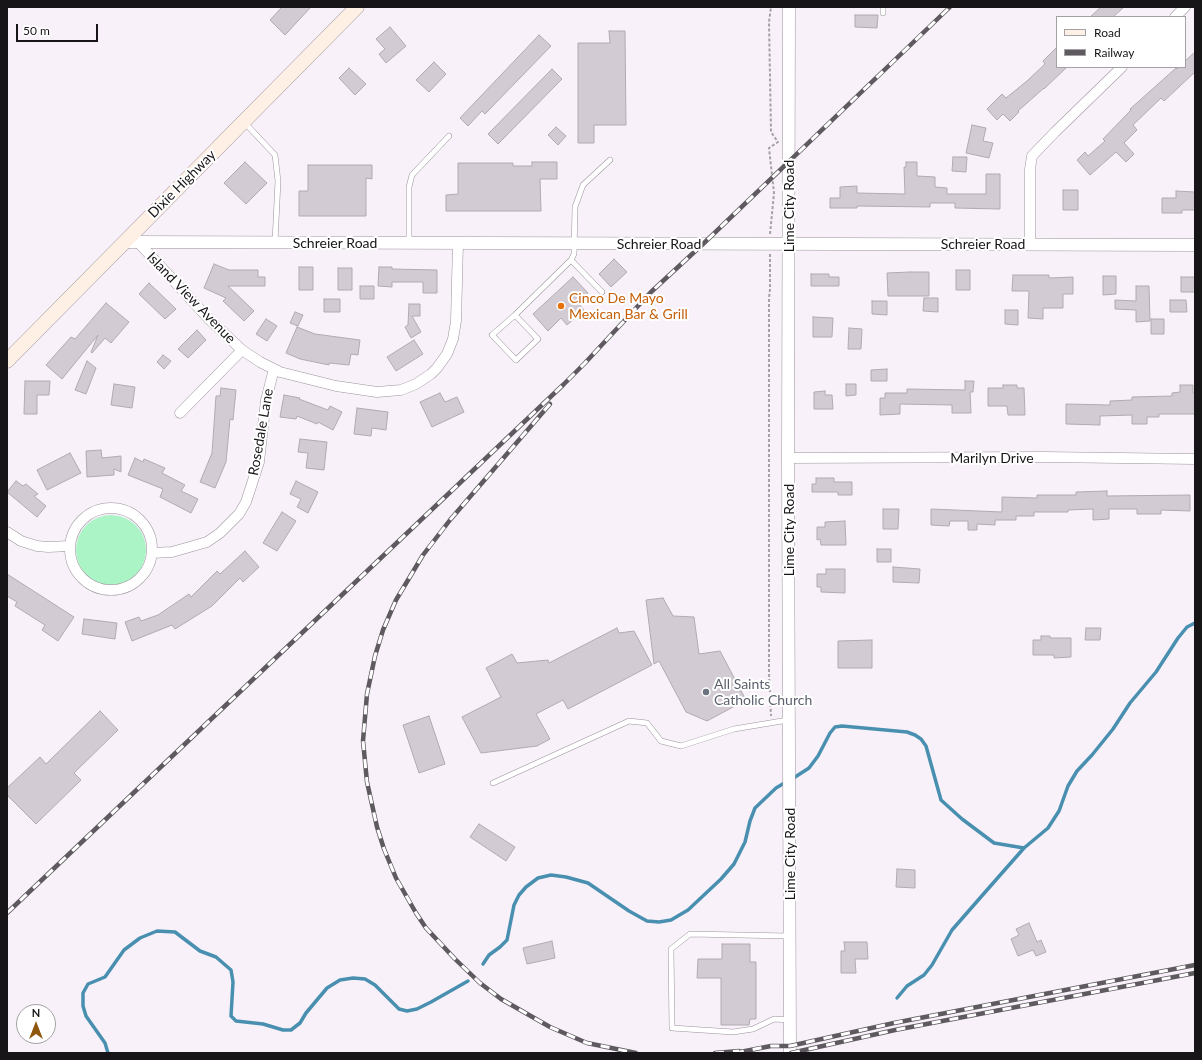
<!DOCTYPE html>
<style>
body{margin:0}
#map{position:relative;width:1202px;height:1060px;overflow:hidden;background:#f9f1fa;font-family:Lato,sans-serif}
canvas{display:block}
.frame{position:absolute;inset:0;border:8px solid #181518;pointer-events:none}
.legend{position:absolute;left:1056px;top:16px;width:130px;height:52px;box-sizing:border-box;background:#fff;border:1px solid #a3a1a3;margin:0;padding:5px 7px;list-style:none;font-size:12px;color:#181518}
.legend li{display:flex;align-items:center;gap:8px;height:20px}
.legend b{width:20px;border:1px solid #a3a1a3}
.north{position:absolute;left:16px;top:1004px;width:40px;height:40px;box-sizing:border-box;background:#fff;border:1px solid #a3a1a3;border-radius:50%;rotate:0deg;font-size:11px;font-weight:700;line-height:16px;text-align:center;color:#181518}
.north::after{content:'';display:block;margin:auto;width:14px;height:18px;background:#8e570d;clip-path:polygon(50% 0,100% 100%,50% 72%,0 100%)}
.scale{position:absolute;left:16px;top:24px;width:82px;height:18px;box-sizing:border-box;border:2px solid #181518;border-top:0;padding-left:5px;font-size:12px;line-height:14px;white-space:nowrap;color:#181518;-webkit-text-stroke:3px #fff;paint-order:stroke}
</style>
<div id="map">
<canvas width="1202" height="1060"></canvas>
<div class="frame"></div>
<ul class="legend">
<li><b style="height:5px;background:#fef0e5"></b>Road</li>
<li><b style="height:5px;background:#5e5a5f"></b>Railway</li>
</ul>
<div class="north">N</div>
<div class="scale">50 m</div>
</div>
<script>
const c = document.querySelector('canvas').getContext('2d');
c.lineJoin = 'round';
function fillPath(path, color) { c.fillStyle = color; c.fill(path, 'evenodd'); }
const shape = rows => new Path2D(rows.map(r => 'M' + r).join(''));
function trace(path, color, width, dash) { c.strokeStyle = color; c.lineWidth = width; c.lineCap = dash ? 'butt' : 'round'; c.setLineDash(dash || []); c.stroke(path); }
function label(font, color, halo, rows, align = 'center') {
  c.font = font + ' Lato,sans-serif'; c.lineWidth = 4; c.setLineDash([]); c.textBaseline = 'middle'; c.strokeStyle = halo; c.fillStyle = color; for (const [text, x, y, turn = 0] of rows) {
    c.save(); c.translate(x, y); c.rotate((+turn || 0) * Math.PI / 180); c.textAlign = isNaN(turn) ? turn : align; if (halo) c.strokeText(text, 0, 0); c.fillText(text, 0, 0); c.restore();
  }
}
fillPath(shape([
 '76 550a35 35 0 1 1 70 0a35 35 0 1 1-70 0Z'
]), '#abf4c6');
trace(shape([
 [792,779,809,768,818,756,830,733,835,727,842,726,907,732,915,735,921,739,926,746,941,800,962,819,994,843,1024,848],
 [483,964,489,955,500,947,507,940,514,905,519,895,526,887,538,878,551,875,566,877,588,883,629,911,647,921,659,922,671,920,688,910,721,879,734,864,745,842,750,821,755,808,776,788,786,782],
 [897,998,907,986,924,975,932,965,952,930,987,890,1024,848,1048,828,1059,811,1068,786,1077,771,1092,755,1113,729,1130,703,1156,672,1178,638,1187,627,1195,623],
 [108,1053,105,1043,86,1016,83,1006,83,993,88,984,105,977,124,950,140,938,157,931,175,932,200,951,216,957,231,970,233,982,231,1016,236,1021,263,1024,283,1030,291,1030,300,1023,306,1013,327,988,340,980,353,978,365,979,375,985,399,1009,407,1011,417,1009,431,1002,468,981]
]), '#4990b0', 3.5);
const building = shape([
 [282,7,311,7,285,35,270,20,282,7],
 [1101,7,1124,7,1113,17,1090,17,1101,7],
 [855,15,878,15,877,28,855,27,855,15],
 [390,27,406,46,386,63,379,54,385,49,376,39,390,27],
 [609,31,625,31,626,125,594,125,594,143,578,143,578,43,610,43,609,31],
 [539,35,551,46,485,114,482,111,468,126,460,118,539,35],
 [1057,47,1057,67,1067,67,1044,89,1044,88,1018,111,1019,112,1010,121,1003,114,997,120,987,109,1002,94,1006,98,1027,81,1045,64,1043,61,1057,47],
 [1195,52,1195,72,1164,101,1161,98,1133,125,1137,130,1124,143,1134,154,1126,162,1116,152,1090,175,1077,160,1085,152,1088,156,1105,141,1103,139,1131,110,1130,109,1176,68,1177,69,1179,67,1185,67,1185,61,1195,52],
 [434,62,446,74,429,92,416,80,434,62],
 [349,68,366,84,355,95,339,78,349,68],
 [552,69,562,79,498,144,488,134,552,69],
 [972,125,986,128,983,141,993,143,989,158,966,153,972,125],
 [556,127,566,136,558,145,548,135,556,127],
 [953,157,967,157,966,172,952,171,953,157],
 [245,162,267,183,246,204,224,183,245,162],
 [532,162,557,162,557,179,540,179,541,211,446,211,446,195,458,194,458,163,513,163,513,166,532,166,532,162],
 [906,162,917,162,917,176,935,177,935,187,947,188,947,194,986,194,986,174,1000,174,1000,209,955,208,955,203,930,203,930,207,857,206,857,208,830,208,830,198,840,198,840,187,857,186,857,193,905,194,904,167,906,167,906,162],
 [308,165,372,165,372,179,366,178,366,216,299,216,299,191,308,191,308,165],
 [1063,190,1078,190,1078,210,1063,210,1063,190],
 [1176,191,1195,192,1195,210,1182,210,1182,213,1162,213,1162,198,1176,198,1176,191],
 [614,259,627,272,611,287,599,274,614,259],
 [214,264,229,270,258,270,258,277,265,277,265,286,228,286,254,311,244,321,223,301,226,298,204,288,214,264],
 [299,267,313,267,313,290,299,290,299,267],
 [379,267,392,267,392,269,437,270,437,293,423,293,423,282,392,282,392,287,378,286,379,267],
 [338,268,352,268,352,290,338,290,338,268],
 [956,270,970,270,970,290,956,290,956,270],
 [910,272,929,272,929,296,888,296,887,273,910,272],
 [811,274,829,274,829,277,839,277,839,286,811,286,811,274],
 [1013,275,1049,275,1049,278,1073,277,1073,294,1063,294,1063,308,1043,308,1043,319,1028,318,1029,291,1012,291,1013,275],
 [1103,276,1116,276,1116,294,1103,295,1103,276],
 [573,277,588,293,578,303,584,310,567,325,561,318,548,331,533,314,573,277],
 [1181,277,1195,277,1195,292,1181,292,1181,277],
 [149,283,176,309,165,319,139,294,149,283],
 [360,286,374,286,374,299,360,299,360,286],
 [1136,286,1149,286,1150,321,1136,322,1136,310,1115,309,1115,300,1136,301,1136,286],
 [924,298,938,298,938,312,923,311,924,298],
 [324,299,340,299,340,312,324,312,324,299],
 [1170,300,1186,300,1187,312,1170,312,1170,300],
 [872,301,887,301,887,315,872,314,872,301],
 [106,303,129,322,111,343,105,338,92,353,91,352,98,335,62,379,46,365,71,337,75,339,106,303],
 [409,304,420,304,420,316,412,316,421,332,411,338,405,327,408,325,409,304],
 [1005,310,1018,310,1018,325,1005,324,1005,310],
 [295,312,303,315,298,326,290,323,295,312],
 [813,317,833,318,832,337,813,337,813,317],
 [266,319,277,326,267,341,256,334,266,319],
 [1151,319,1164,319,1164,334,1151,334,1151,319],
 [297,327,315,334,360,340,358,355,351,354,349,365,329,363,329,365,300,359,286,353,297,327],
 [849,328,862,329,861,349,848,349,849,328],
 [197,330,206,340,188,358,178,349,197,330],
 [414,340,423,354,396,371,387,357,414,340],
 [163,355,171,361,164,369,157,362,163,355],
 [87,361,96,368,86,394,75,390,87,361],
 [887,369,887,381,871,381,871,370,887,369],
 [25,381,50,381,49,395,37,395,37,414,24,414,25,381],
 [965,381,974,381,973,392,970,392,971,413,952,413,952,405,900,404,900,414,880,415,880,398,885,398,885,393,907,393,907,389,965,390,965,381],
 [114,384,135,387,132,408,111,405,114,384],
 [846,384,856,384,856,395,846,396,846,384],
 [1003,385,1017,385,1017,388,1024,388,1025,415,1008,415,1007,406,988,406,988,388,1003,388,1003,385],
 [1180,385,1193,385,1193,393,1195,393,1195,414,1159,414,1159,417,1147,417,1147,424,1132,424,1132,415,1100,416,1100,425,1066,424,1066,404,1110,405,1110,401,1132,400,1132,397,1172,396,1172,393,1180,392,1180,385],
 [221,388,236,390,233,420,230,419,226,462,215,488,200,482,212,453,216,396,220,396,221,388],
 [825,391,825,395,832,395,833,409,814,409,814,392,825,391],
 [440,393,445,402,457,397,464,412,432,427,420,402,440,393],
 [284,395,300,398,299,399,328,410,330,406,342,412,333,430,318,422,317,424,297,416,296,419,280,417,284,395],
 [357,408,388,412,386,430,372,428,371,436,354,434,357,408],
 [300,439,327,442,324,470,306,468,308,453,298,452,300,439],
 [101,450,102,458,121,456,121,472,114,469,114,475,87,477,86,451,101,450],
 [70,453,81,473,47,490,37,470,70,453],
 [135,458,143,462,144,459,165,468,162,473,185,485,181,491,198,499,191,513,160,497,163,489,128,475,135,458],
 [816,478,834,478,834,482,852,482,852,495,838,495,838,492,812,492,812,484,816,484,816,478],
 [16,481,23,486,26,484,38,494,34,496,46,506,37,517,7,492,16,481],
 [296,481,318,492,308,513,297,507,301,499,290,494,296,481],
 [1107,491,1107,496,1190,495,1190,511,1161,510,1161,514,1137,514,1137,509,1109,509,1109,519,1093,520,1093,509,1068,510,1068,512,1034,512,1034,516,1016,516,1016,520,995,520,995,525,977,524,977,530,968,530,968,521,950,521,949,526,931,525,931,509,1002,512,1002,497,1037,498,1037,495,1076,495,1076,492,1107,491],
 [883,509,899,509,898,529,883,529,883,509],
 [282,512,296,521,277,551,263,543,282,512],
 [845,521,846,545,821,545,820,539,817,540,817,527,825,527,825,522,845,521],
 [877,549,891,549,891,562,877,562,877,549],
 [245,551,259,567,243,582,240,578,212,606,175,629,172,625,132,641,125,622,139,617,141,621,158,615,189,594,191,597,217,571,220,574,245,551],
 [893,567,920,569,919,583,893,582,893,567],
 [826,569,845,569,845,593,821,592,821,587,817,587,817,574,826,574,826,569],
 [7,574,74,617,58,641,42,630,45,625,15,606,17,602,7,596,7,574],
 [663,598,673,616,694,617,699,654,720,651,746,700,707,721,686,712,659,661,654,664,646,600,663,598],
 [84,619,117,623,115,639,82,634,84,619],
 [617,628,619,633,634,631,652,665,568,709,563,700,536,714,550,739,537,746,481,753,462,717,501,697,486,668,512,654,517,663,548,660,549,663,617,628],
 [1086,628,1101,628,1100,640,1085,640,1086,628],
 [1041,636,1050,636,1050,638,1071,638,1071,657,1054,658,1054,655,1033,655,1033,640,1041,640,1041,636],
 [872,640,872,668,838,668,838,641,872,640],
 [100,711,118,730,74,773,81,780,36,824,7,795,7,788,40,757,46,764,100,711],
 [429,716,445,764,419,773,403,725,429,716],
 [479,824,515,847,506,861,470,837,479,824],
 [897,869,915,870,915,888,896,887,897,869],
 [1029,923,1037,942,1041,940,1046,952,1036,956,1033,950,1018,956,1011,939,1019,935,1016,929,1029,923],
 [552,941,555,958,527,964,523,948,552,941],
 [844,942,867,942,868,959,855,959,856,973,841,973,841,951,845,951,844,942],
 [722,944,750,944,750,962,756,962,756,1019,750,1019,749,1025,721,1025,721,978,697,978,698,959,722,959,722,944]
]);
fillPath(building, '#d2cbd3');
trace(building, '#b1aab1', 1);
const service = shape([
 [883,7,883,13],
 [244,122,275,155,278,181,275,242],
 [409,242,409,187,412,175,449,136],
 [571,260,602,292],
 [515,315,538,339,516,360,492,335,515,315,571,260,574,254,575,207,583,185,610,160],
 [493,783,629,721,647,723,661,741,681,746,734,729,788,720],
 [789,936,690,934,671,949,672,1028,733,1032,753,1029,774,1019,790,1020]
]);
const minor = shape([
 [1175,17,1185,7],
 [138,242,209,319,242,350,260,362,280,372,336,386,377,392,401,390,416,384,431,374,437,368,447,354,453,339,456,321,458,243],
 [1030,244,1030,169,1032,156,1055,132,1122,67],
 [180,413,242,350],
 [788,458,1044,457,1195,459],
 '70 549a41 41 0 1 1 82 0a41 41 0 1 1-82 0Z',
 [7,532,21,541,37,546,48,547,70,546],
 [152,553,172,552,207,542,220,533,239,514,246,502,259,462,266,400,274,369]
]);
const tertiary = shape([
 [789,7,788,458,790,1053],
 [124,242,1195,245]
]);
const secondary = shape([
 [7,361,357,7]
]);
trace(service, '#9a939a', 6);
trace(minor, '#9a939a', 11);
trace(tertiary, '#9a939a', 13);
trace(secondary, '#9a939a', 15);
trace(shape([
 [770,234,774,193,769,148,778,142,771,132,769,22,771,7],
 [770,254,770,289,769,298,769,673,771,716]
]), '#a59fa6', 2, [3, 2]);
trace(service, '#fff', 5);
trace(minor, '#fff', 10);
trace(tertiary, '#fff', 12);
trace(secondary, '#fef0e5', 14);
const rail = shape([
 [550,404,450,520,423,555,396,600,383,630,375,656,367,694,363,741,367,782,377,827,384,849,396,878,416,913,426,928,455,959,480,983,501,999,550,1027,587,1043,636,1053],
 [7,913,563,385,585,363,651,292,703,244,950,7],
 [715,1053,739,1051],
 [735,1053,771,1046,790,1046,894,1023,1195,965],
 [791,1053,895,1030,1195,973]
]);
trace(rail, '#5e5a5f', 4.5);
trace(rail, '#fff', 3, [9]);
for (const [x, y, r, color] of [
 [561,306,4,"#e8710a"],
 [706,692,4,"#6b7280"]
]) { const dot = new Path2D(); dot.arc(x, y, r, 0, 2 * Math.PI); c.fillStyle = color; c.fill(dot); trace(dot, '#fff', 1.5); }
label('14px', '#181518', '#fff', [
 ["Dixie Highway",182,184,-45],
 ["Lime City Road",789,206,-90],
 ["Schreier Road",335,243],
 ["Schreier Road",659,244],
 ["Schreier Road",983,244],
 ["Island View Avenue",191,298,46],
 ["Rosedale Lane",261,432,-80],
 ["Marilyn Drive",992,458],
 ["Lime City Road",789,530,-90],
 ["Lime City Road",790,854,-90]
]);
label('14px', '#c56008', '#fff', [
 ["Cinco De Mayo",569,298],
 ["Mexican Bar & Grill",569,314]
], 'left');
label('14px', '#5b616d', '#fff', [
 ["All Saints",714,684],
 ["Catholic Church",714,700]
], 'left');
</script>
